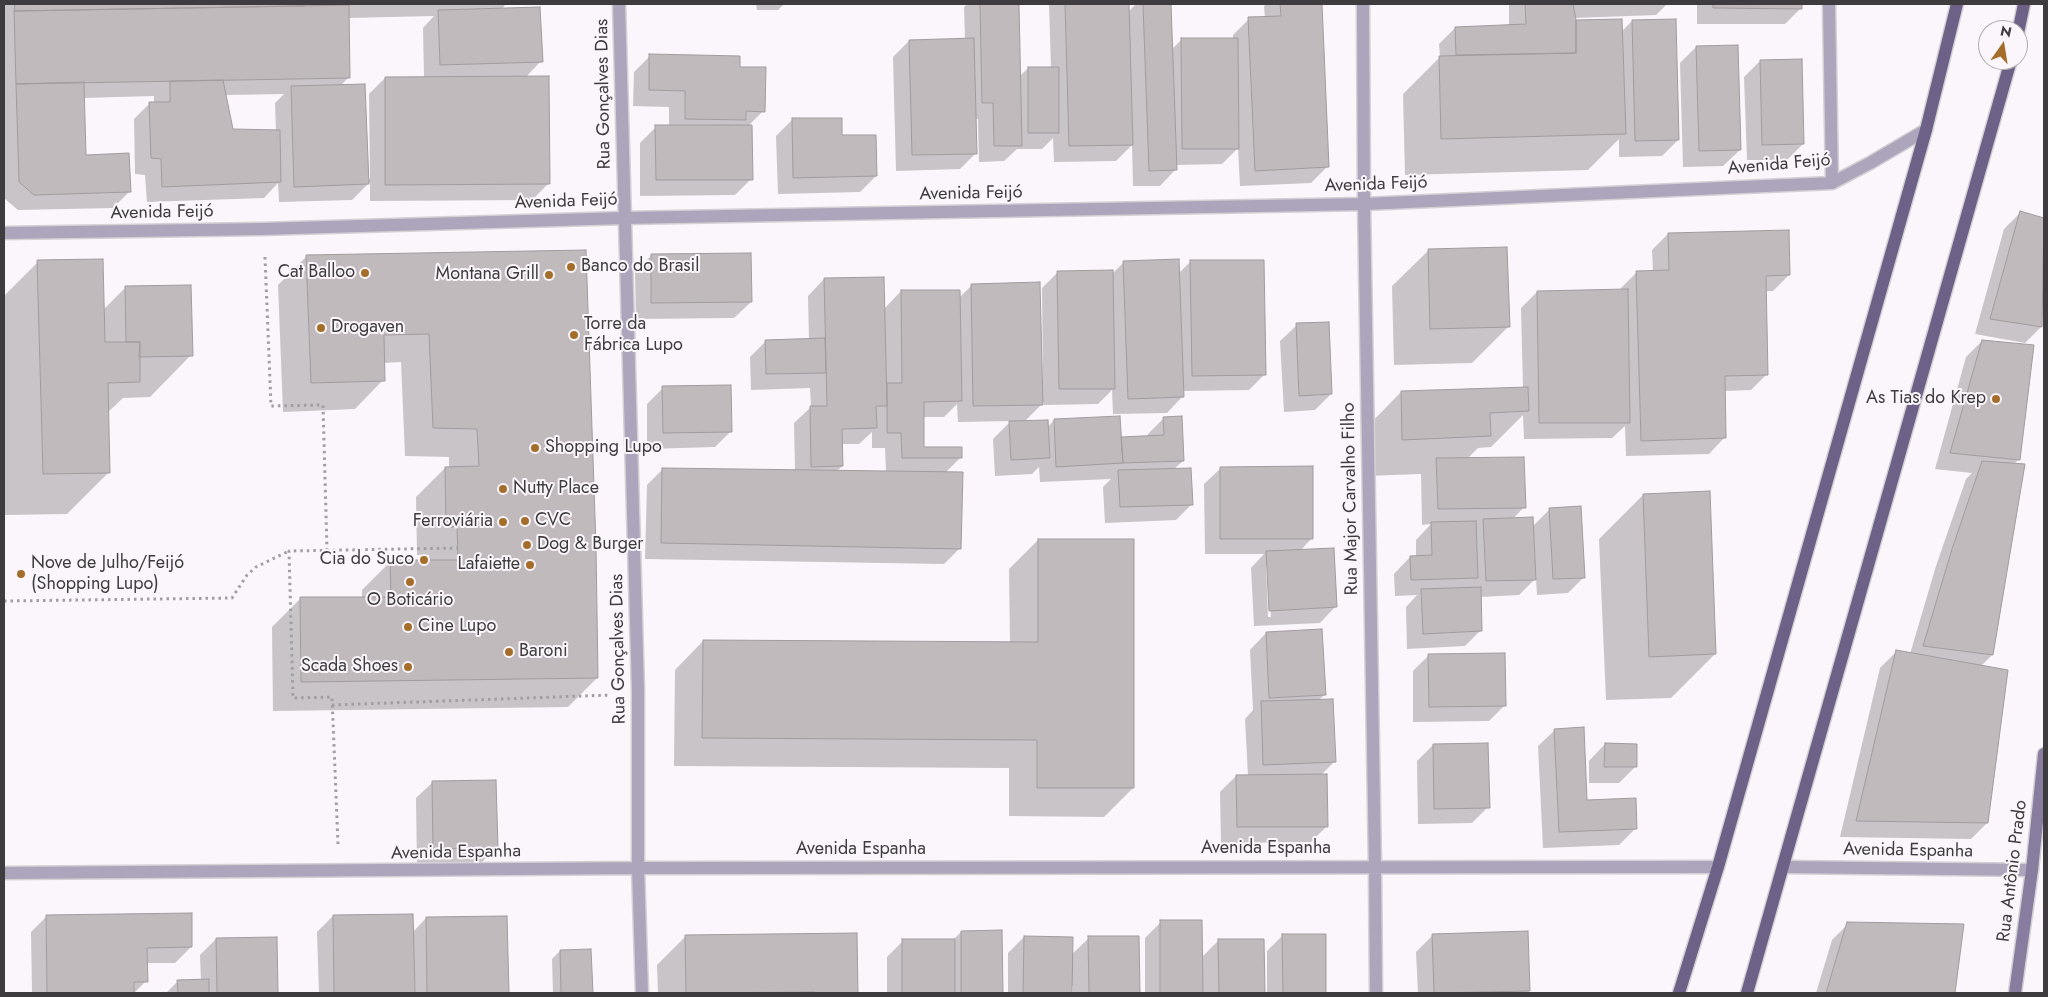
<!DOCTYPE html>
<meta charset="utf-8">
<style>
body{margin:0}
#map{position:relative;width:2048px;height:997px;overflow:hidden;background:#faf6fb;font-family:Jost,sans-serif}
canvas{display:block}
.frame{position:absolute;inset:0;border:5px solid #3e3c3e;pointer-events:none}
.north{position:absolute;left:1978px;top:20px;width:50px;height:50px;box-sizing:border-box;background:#faf6fb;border:1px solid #afacaf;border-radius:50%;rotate:13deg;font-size:14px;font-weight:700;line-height:20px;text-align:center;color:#3e3c3e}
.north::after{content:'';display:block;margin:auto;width:18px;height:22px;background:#a56d2a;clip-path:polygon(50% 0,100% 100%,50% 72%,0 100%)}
</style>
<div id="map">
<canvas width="2048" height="997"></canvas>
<div class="frame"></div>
<div class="north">N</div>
</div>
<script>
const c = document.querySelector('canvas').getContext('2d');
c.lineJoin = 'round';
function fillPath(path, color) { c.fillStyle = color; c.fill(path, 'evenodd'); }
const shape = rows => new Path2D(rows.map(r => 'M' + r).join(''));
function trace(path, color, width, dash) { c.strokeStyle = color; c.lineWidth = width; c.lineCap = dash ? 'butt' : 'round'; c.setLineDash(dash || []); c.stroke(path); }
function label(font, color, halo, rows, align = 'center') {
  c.font = font + ' Jost,sans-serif'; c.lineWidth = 4; c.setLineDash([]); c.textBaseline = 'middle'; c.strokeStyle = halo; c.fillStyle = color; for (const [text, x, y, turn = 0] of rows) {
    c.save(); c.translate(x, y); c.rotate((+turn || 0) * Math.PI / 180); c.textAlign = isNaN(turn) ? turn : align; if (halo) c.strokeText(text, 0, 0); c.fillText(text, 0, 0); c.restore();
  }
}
fillPath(shape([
 [4,4,506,4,501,10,541,61,526,77,548,184,532,200,370,201,370,182,352,200,279,202,278,183,264,198,147,202,145,175,135,174,134,119,150,103,154,103,154,96,83,98,85,156,129,192,113,208,18,210,4,198],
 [434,16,423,28,424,78,385,78,369,94,370,179,367,179,340,86,349,77,348,18],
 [284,94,275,103,276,132,232,130,225,95],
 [756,4,784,4,778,10,757,10],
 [968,4,1018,4,1019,77,1028,68,1051,68,1049,4,1128,4,1128,12,1136,4,1170,4,1172,49,1182,39,1233,39,1233,35,1249,19,1265,18,1264,6,1267,4,1321,4,1327,167,1311,183,1240,186,1238,148,1222,164,1176,165,1176,169,1160,186,1133,186,1132,145,1116,161,1054,162,1053,138,1042,149,1017,149,1004,161,979,162,978,119,975,119,976,153,960,169,896,171,893,57,909,41,965,40,964,7],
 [1509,4,1667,4,1656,15,1574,18,1575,22,1621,32,1632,21,1678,140,1662,156,1619,157,1619,139,1588,170,1405,175,1403,94,1440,57,1439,44,1455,28,1509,26],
 [1697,4,1801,4,1801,8,1785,24,1697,24],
 [1696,47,1740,150,1723,166,1683,167,1680,63],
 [650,56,739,68,763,111,748,126,751,179,735,195,640,196,640,143,656,127,669,126,669,107,633,106,634,72],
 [1760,61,1803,144,1787,160,1747,160,1744,77],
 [792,120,840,136,876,176,860,192,778,194,776,136],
 [2020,213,2044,219,2041,327,2025,343,1975,334,2004,229],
 [1668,234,1789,275,1773,291,1765,291,1767,374,1751,390,1724,391,1725,437,1709,454,1626,456,1625,426,1612,438,1524,439,1523,415,1491,447,1478,448,1467,459,1524,507,1513,519,1533,526,1550,509,1584,577,1568,593,1537,595,1536,578,1519,595,1480,597,1481,630,1465,646,1407,649,1406,607,1417,595,1395,596,1394,574,1410,557,1416,557,1416,540,1431,524,1422,525,1421,474,1366,476,1365,429,1401,392,1523,388,1521,308,1537,292,1621,291,1621,288,1637,272,1653,272,1652,250],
 [1429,250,1508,327,1472,363,1394,365,1392,286],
 [584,252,597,678,568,707,273,711,272,627,301,598,362,598,362,590,391,561,429,561,429,555,417,555,416,497,445,468,449,468,449,457,405,456,401,362,383,363,383,380,355,409,283,412,278,285,307,256],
 [651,256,751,302,734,318,636,319,635,272],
 [38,262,103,310,126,287,191,355,150,397,123,398,107,413,109,472,67,514,4,515,4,296],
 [1124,262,1178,274,1190,262,1265,374,1249,390,1183,391,1183,396,1167,413,1113,414,1112,390,1098,404,1044,405,1044,402,1024,422,1047,428,1054,420,1120,438,1148,437,1148,434,1164,418,1183,461,1174,469,1192,504,1176,520,1105,523,1103,487,1111,479,1040,482,1039,467,1032,474,995,476,993,439,1011,421,958,422,957,404,944,417,923,417,923,448,961,457,945,473,960,548,944,564,645,559,647,485,663,469,795,471,794,423,811,407,810,388,751,390,750,357,766,341,809,340,808,296,824,279,884,309,901,291,959,298,972,285,1041,380,1043,380,1042,288,1058,272,1112,274],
 [872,432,872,448,885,448,886,473,836,472,842,466,841,444,859,444],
 [1297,325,1331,394,1315,410,1284,412,1280,341],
 [1982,341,2019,459,2013,465,1992,655,1981,666,1987,823,1971,839,1840,837,1880,668,1896,652,1910,654,1936,566,1966,479,1972,473,1935,469,1966,357],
 [663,388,731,431,715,447,647,449,647,404],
 [1221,468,1312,538,1300,551,1336,606,1320,623,1254,626,1251,568,1264,554,1205,554,1204,484],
 [1266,566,1268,566,1271,617,1268,617],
 [1643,495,1715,654,1671,698,1606,700,1599,539],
 [1038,540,1133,788,1104,817,1009,816,1009,768,674,766,675,670,703,641,1010,643,1009,569],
 [1266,633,1324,695,1319,700,1335,761,1320,776,1327,826,1311,842,1221,843,1220,792,1236,776,1248,776,1245,719,1253,710,1250,650],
 [1429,655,1505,705,1489,721,1413,722,1413,671],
 [1555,730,1586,802,1635,829,1619,845,1543,848,1538,746],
 [1605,744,1635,767,1619,783,1589,783,1589,761],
 [1433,745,1488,807,1472,823,1418,824,1417,761],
 [433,782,496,848,480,864,417,865,416,798],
 [47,916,191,947,175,963,146,963,146,981,134,993,32,993,31,932],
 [333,916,412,933,426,918,506,917,508,993,319,993,317,932],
 [1161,922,1201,958,1219,940,1263,940,1264,993,1145,993,1145,938],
 [1848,924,1962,925,1953,993,1816,993,1832,940],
 [961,932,1001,932,1002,993,887,993,887,957,903,941,953,940],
 [856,934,857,993,658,993,657,965,686,936],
 [1283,935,1325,935,1325,993,1267,993,1267,951],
 [1432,936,1529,991,1527,993,1418,993,1416,952],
 [1024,937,1071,955,1089,938,1138,937,1139,993,1073,993,1073,986,1071,986,1071,993,1008,993,1008,953],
 [276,938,277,993,166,993,178,981,201,981,200,955,216,939],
 [590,950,592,993,553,993,552,959,560,951]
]), '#0003');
const building = shape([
 [15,4,305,4,305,6,14,11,15,4],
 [980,4,1019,4,1022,146,994,146,993,103,982,103,980,4],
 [1065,4,1129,4,1133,145,1069,146,1065,4],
 [1143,4,1171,4,1177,170,1149,171,1143,4],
 [1280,4,1322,4,1329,167,1255,171,1248,17,1281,16,1280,4],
 [1525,4,1573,4,1576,20,1576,53,1456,55,1455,27,1526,24,1525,4],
 [1713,4,1802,4,1802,9,1713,8,1713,4],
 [349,5,350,78,16,84,14,11,349,5],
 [540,7,543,62,440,65,438,10,540,7],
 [1622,19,1626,134,1441,139,1439,56,1576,53,1576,20,1622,19],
 [1676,19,1679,140,1635,141,1632,20,1676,19],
 [974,38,977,154,912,155,909,40,974,38],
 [1181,38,1238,38,1239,149,1182,149,1181,38],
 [1738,45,1741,150,1699,151,1696,46,1738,45],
 [649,54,740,56,740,67,766,67,765,112,746,111,746,120,685,119,685,91,649,90,649,54],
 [1802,59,1804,144,1762,145,1760,60,1802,59],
 [1028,67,1059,67,1059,133,1028,133,1028,67],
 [549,76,550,184,385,185,385,77,549,76],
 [223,80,233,129,280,130,281,182,162,187,161,159,151,158,149,102,170,102,170,81,223,80],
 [84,82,86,155,129,153,131,192,34,195,19,182,16,84,84,82],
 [365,84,369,184,294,187,291,86,365,84],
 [792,118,842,118,842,135,876,135,877,176,793,178,792,118],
 [655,125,752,125,753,180,656,180,655,125],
 [2020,211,2044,218,2042,327,1990,319,2020,211],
 [1789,230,1790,275,1766,276,1768,375,1725,376,1726,438,1641,441,1636,271,1669,270,1668,233,1789,230],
 [1507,247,1510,327,1430,329,1428,249,1507,247],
 [586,250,596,547,598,678,301,682,300,597,391,597,390,560,458,560,457,527,446,527,445,467,479,466,477,429,433,428,429,334,384,335,385,381,311,383,306,255,586,250],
 [751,253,752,302,651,303,651,254,751,253],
 [103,259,105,342,140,342,140,382,108,383,110,473,43,474,37,260,103,259],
 [1179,259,1184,397,1128,399,1123,261,1179,259],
 [1190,260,1264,260,1266,375,1192,376,1190,260],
 [1113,270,1115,389,1059,389,1057,271,1113,270],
 [884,277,887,406,876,406,877,428,842,429,843,466,811,467,810,406,827,406,824,278,884,277],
 [1040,282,1043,405,973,406,971,284,1040,282],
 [191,285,193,356,139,357,140,342,126,342,125,286,191,285],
 [1628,289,1630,423,1539,423,1537,291,1628,289],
 [901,290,960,290,962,401,924,402,924,447,962,447,962,458,902,458,901,433,887,433,887,383,902,383,901,290],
 [1329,322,1332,394,1299,396,1296,323,1329,322],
 [825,338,826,373,766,374,765,340,825,338],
 [1982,340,2034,345,2020,460,1950,453,1982,340],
 [731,385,732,432,663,433,662,386,731,385],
 [1528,387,1529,411,1490,413,1491,436,1402,440,1401,391,1528,387],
 [1120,416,1123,463,1056,467,1054,419,1120,416],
 [1182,416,1184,461,1123,463,1121,437,1164,435,1163,417,1182,416],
 [1048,420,1050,458,1011,460,1009,421,1048,420],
 [1524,457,1526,508,1438,509,1436,458,1524,457],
 [1982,461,2025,464,1993,655,1923,646,1952,549,1982,461],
 [1313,466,1313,539,1220,539,1220,467,1313,466],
 [662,468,963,472,961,549,661,543,662,468],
 [1191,468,1193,505,1120,507,1118,470,1191,468],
 [1710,491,1716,654,1649,657,1643,494,1710,491],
 [1581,506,1585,578,1553,579,1549,508,1581,506],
 [1533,517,1536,580,1486,581,1483,519,1533,517],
 [1476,521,1478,578,1411,580,1410,556,1432,555,1431,522,1476,521],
 [1038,539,1134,539,1134,788,1037,788,1037,740,702,738,703,640,1038,642,1038,539],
 [1334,548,1337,607,1269,611,1266,551,1334,548],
 [1481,587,1482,631,1423,634,1421,589,1481,587],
 [1322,629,1326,695,1269,698,1266,632,1322,629],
 [1896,650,2008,670,1988,823,1856,821,1896,650],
 [1505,653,1506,706,1429,707,1428,654,1505,653],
 [1333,699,1336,762,1263,765,1261,701,1333,699],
 [1584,727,1587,800,1636,798,1637,829,1559,832,1554,729,1584,727],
 [1488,743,1490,808,1434,809,1433,744,1488,743],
 [1605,743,1637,744,1637,767,1604,767,1605,743],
 [1327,774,1328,827,1237,827,1236,775,1327,774],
 [496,780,498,848,433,849,432,781,496,780],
 [192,913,192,947,147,948,148,982,134,982,134,993,47,993,46,915,192,913],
 [413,914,415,993,334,993,333,915,413,914],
 [507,916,509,993,427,993,426,917,507,916],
 [1160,920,1202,920,1203,993,1160,993,1160,920],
 [1847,922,1964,924,1955,993,1826,993,1847,922],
 [1002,930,1003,993,961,993,961,931,1002,930],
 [1528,931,1530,991,1434,993,1432,934,1528,931],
 [857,933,858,993,815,993,815,992,686,993,685,935,857,933],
 [1282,934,1326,934,1326,993,1283,993,1282,934],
 [1024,936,1073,937,1072,993,1023,993,1024,936],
 [1088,936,1139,936,1140,993,1089,993,1088,936],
 [277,937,278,993,217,993,216,938,277,937],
 [902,939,955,939,955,993,902,993,902,939],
 [1218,939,1264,939,1265,993,1219,993,1218,939],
 [591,949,593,993,561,993,560,950,591,949],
 [209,979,209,993,178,993,177,980,209,979]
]);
fillPath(building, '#c0babd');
trace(building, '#a19b9e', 1);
const minor = shape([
 [619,4,638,691,638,868,642,993],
 [1363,4,1364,204,1375,866,1376,993],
 [1829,4,1832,183],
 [4,233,262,229,624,218,1364,204,1832,183,1870,163,1926,130],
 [1784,867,2032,870],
 [4,873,638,868,1718,867]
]);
const secondary = shape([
 [2015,993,2032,870,2044,754]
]);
const primary = shape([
 [2018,33,2024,4],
 [1679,993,1718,867,1926,130,1957,4],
 [1747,993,2011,60]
]);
trace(minor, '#d4d1d5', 15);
trace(secondary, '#d4d1d5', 15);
trace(primary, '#d4d1d5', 15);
trace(shape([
 [265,257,271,406,323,405,327,550],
 [4,601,232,598,247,575,256,567,289,551],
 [332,705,611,695],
 [338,844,332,697,293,698,289,551,458,548]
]), '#a19ea2', 3, [2.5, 4]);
trace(minor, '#aca5bc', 12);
trace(secondary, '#887d9e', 12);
trace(primary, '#6e6188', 12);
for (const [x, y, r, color] of [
 [571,267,5,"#a56d2a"],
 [365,273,5,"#a56d2a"],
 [549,275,5,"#a56d2a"],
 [321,328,5,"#a56d2a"],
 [574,335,5,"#a56d2a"],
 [1996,399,5,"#a56d2a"],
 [535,448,5,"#a56d2a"],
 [503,489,5,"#a56d2a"],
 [525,521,5,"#a56d2a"],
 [503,522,5,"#a56d2a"],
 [527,545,5,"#a56d2a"],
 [424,560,5,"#a56d2a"],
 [530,565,5,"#a56d2a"],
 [21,574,5,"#a56d2a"],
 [410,582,5,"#a56d2a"],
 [408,627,5,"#a56d2a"],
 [509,652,5,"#a56d2a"],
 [408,667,5,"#a56d2a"]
]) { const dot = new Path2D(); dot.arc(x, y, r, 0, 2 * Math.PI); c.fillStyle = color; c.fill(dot); trace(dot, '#faf6fb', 2); }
label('18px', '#3e3c3e', '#faf6fb', [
 ["Rua Gonçalves Dias",604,94,-91],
 ["Avenida Feijó",1779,165,-5],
 ["Avenida Feijó",1376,185,-2],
 ["Avenida Feijó",971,194,-1],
 ["Avenida Feijó",566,202,-2],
 ["Avenida Feijó",162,213,-1],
 ["Rua Major Carvalho Filho",1351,499,-91],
 ["Rua Gonçalves Dias",619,649,-91],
 ["Avenida Espanha",1266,849],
 ["Avenida Espanha",861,850],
 ["Avenida Espanha",1908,851,1],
 ["Avenida Espanha",456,853,-1],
 ["Rua Antônio Prado",2013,871,-83]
]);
label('18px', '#3e3c3e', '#faf6fb', [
 ["Banco do Brasil",581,267],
 ["Cat Balloo",355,273,"right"],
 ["Montana Grill",539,275,"right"],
 ["Torre da",584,325],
 ["Fábrica Lupo",584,346],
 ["Drogaven",331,328],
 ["As Tias do Krep",1986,399,"right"],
 ["Shopping Lupo",545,448],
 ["Nutty Place",513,489],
 ["CVC",535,521],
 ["Ferroviária",493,522,"right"],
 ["Dog & Burger",537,545],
 ["Cia do Suco",414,560,"right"],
 ["Nove de Julho/Feijó",31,564],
 ["(Shopping Lupo)",31,585],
 ["Lafaiette",520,565,"right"],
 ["O Boticário",410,601,"center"],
 ["Cine Lupo",418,627],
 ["Baroni",519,652],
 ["Scada Shoes",398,667,"right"]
], 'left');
</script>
